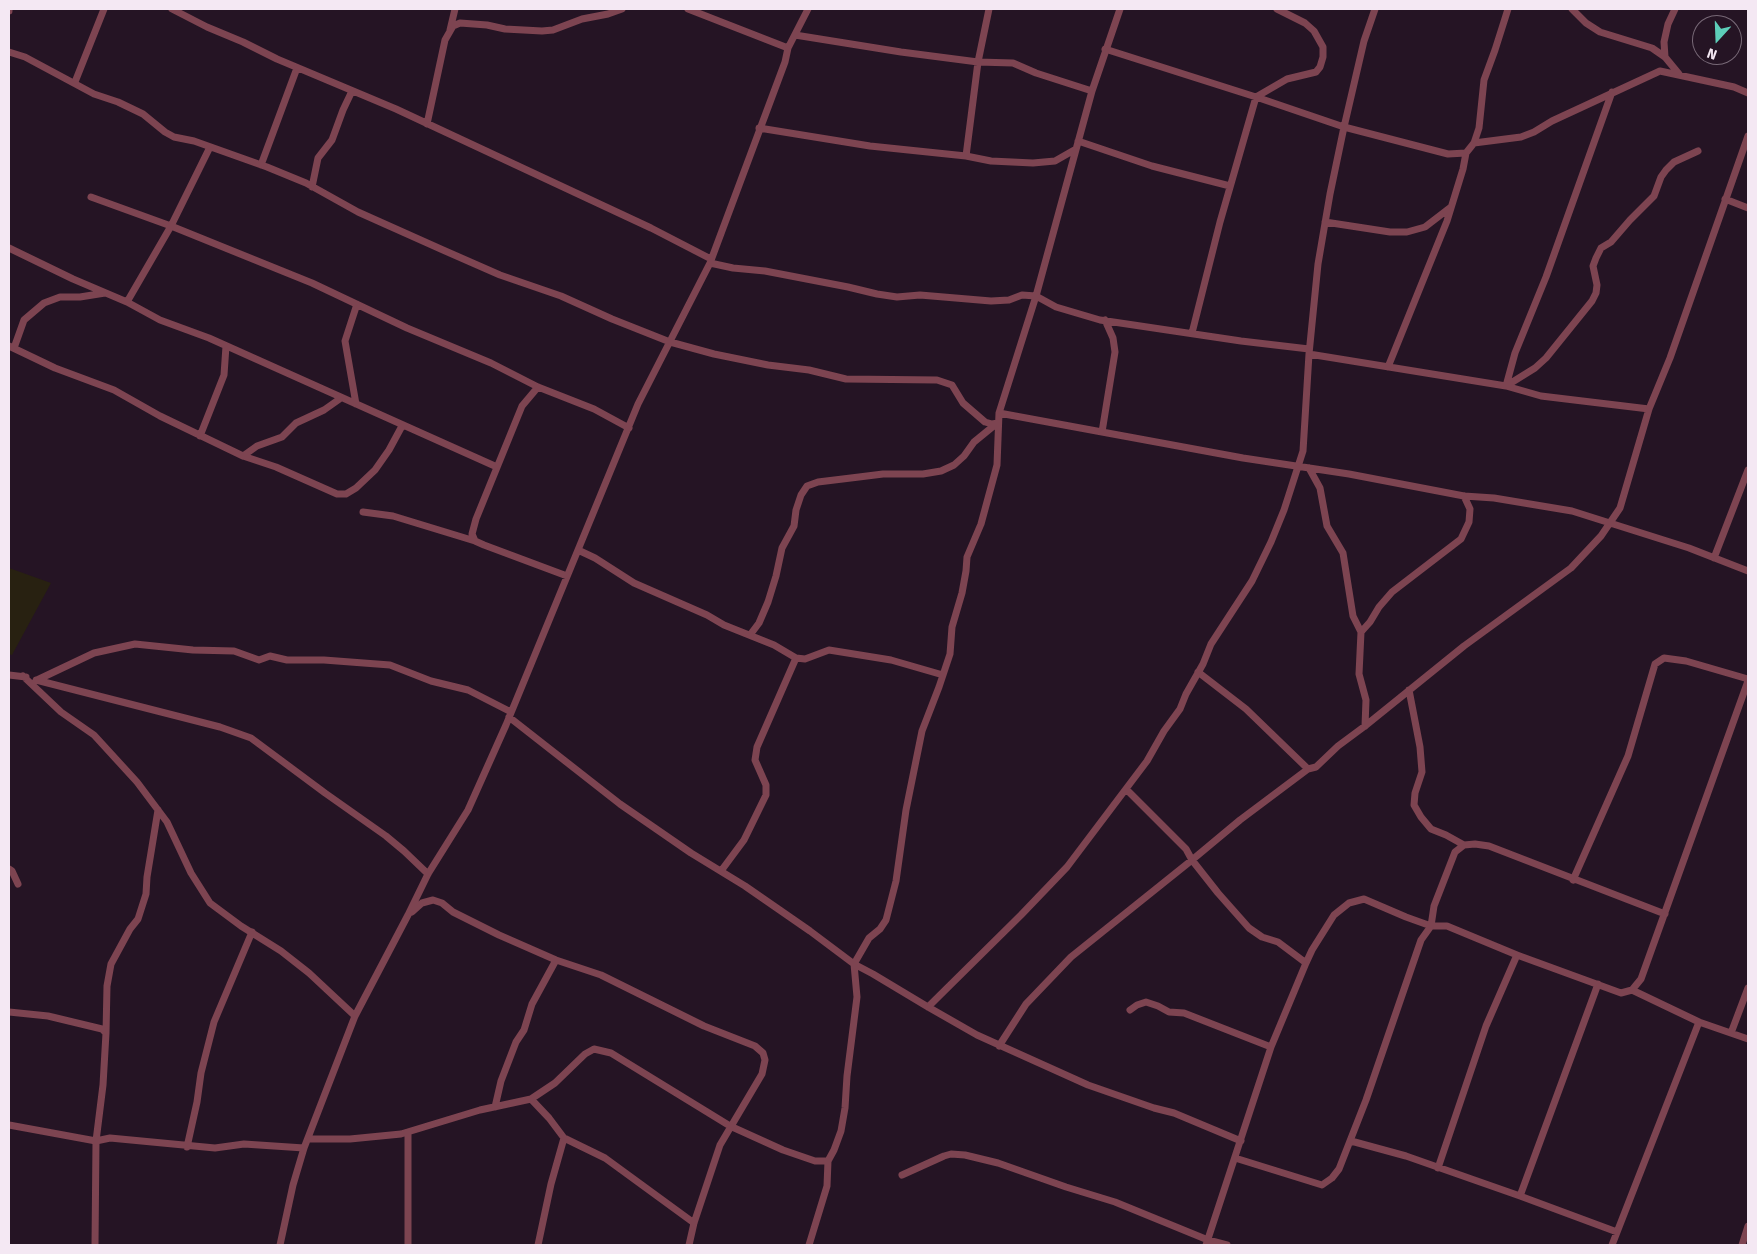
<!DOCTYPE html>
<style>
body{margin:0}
#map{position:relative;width:1757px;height:1254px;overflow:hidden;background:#251424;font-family:"Fira Sans",sans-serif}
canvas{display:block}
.frame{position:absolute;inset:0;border:10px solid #f4e8f3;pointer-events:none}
.north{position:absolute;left:1692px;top:15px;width:50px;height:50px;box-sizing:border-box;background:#251424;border:1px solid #786977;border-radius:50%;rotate:200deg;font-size:14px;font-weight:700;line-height:20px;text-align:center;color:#f4e8f3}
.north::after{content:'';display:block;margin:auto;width:18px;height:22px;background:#5dceb9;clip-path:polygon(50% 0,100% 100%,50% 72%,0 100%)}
</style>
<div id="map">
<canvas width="1757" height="1254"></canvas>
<div class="frame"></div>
<div class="north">N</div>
</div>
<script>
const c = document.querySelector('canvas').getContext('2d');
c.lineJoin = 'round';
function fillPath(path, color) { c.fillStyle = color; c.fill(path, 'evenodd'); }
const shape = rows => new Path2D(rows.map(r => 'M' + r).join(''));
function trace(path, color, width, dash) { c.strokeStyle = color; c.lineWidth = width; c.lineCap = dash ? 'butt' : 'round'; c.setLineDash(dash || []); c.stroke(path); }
fillPath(shape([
 [9,568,51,583,12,655,9,654]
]), '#282111');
trace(shape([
 [172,9,207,27,243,42,277,59,396,109,651,228,711,259],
 [688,9,788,48],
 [1572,9,1586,23,1600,32,1652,48,1665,57,1679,74],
 [9,11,9,9],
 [450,30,455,9],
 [795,35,901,52,978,62,1013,63,1036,73,1092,91],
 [1105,49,1256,97,1344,127,1448,154,1466,153,1474,143,1479,128,1484,80,1495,50,1508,9],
 [9,52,25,57,94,94,118,102,143,114,165,132,174,137,194,141,267,167,306,183,358,212,443,250,500,275,561,296,612,319,670,342,714,354,768,365,809,370,846,379,937,380,952,385,963,403,985,422,992,424,998,423],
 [1665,57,1664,42,1668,24,1675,9],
 [75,82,104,9],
 [1612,92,1546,277,1515,353,1506,386,1541,396,1649,409],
 [427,124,445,40,453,26,460,23,487,25,505,29,542,31,553,30,582,19,608,14,622,9],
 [759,128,870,146,966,156,991,161,1033,163,1055,161,1076,149],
 [1078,141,1152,166,1230,186],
 [1474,143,1521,137,1534,132,1552,121,1660,71,1734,87,1748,93],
 [966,156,978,62,989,9],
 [261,165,297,68],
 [312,187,318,158,332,140,343,110,352,91],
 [91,197,171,226,312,283,407,328,491,363,538,387,594,409,629,428],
 [1725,199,1748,208],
 [1325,222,1390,232,1407,232,1425,227,1451,207],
 [9,248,73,279,127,302,160,320,209,338,497,467],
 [710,263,733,268,765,271,848,287,877,294,897,297,920,295,991,301,1009,300,1022,295,1036,296,1056,307,1100,320,1241,341,1309,349],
 [127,302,171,226,210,147],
 [1192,333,1220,222,1256,97,1287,79,1316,72,1320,67,1323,57,1323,47,1314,31,1305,23,1277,9],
 [9,346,55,368,114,390,160,416,243,456,276,467,337,494,346,494,356,488,375,470,389,450,402,426],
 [14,348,24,320,44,303,60,297,80,297,105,293],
 [1309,354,1506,386,1535,368,1546,358,1592,301,1596,293,1597,285,1593,266,1596,258,1601,248,1611,242,1630,220,1654,196,1661,177,1666,170,1674,162,1698,151],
 [1388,367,1447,221,1463,169,1466,153],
 [538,387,522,406,476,519,472,534,475,541,484,545,567,576],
 [356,404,345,341,357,304],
 [999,413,1243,458,1349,474,1464,496,1494,498,1572,511,1689,548,1748,571],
 [1102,432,1115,352,1113,338,1105,320],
 [200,436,224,375,226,346],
 [243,456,257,446,282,437,296,423,324,410,341,398],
 [1309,468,1320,488,1327,526,1343,553,1353,616,1361,632,1359,674,1366,700,1365,726],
 [363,512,393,516,475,541],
 [578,550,595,558,634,583,707,615,724,625,774,645,796,658,805,659,829,650,891,660,943,675],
 [1714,558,1748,470],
 [1361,632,1370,622,1379,607,1392,592,1461,539,1469,522,1470,509,1464,496],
 [750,635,759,623,768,602,776,576,782,548,794,526,796,510,801,495,807,486,818,482,859,477,883,474,923,474,941,471,954,465,964,456,974,442,996,424],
 [1198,672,1246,709,1308,769,1316,767,1338,746,1365,726,1464,646,1571,568,1601,536,1620,508,1649,409,1670,358,1748,136],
 [9,675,26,677],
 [23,676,61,712,94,735,137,782,167,822,191,873,210,903,241,926,281,951,309,973,355,1016],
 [36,680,220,727,251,738,325,793,386,836,404,851,428,874],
 [37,680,94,653,135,644,193,650,234,651,259,660,270,656,287,660,324,660,390,665,431,681,468,690,511,712],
 [1409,690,1420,747,1422,772,1415,793,1414,805,1421,817,1431,829,1446,835,1464,845],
 [509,717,620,804,691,853,745,886,810,931,854,964,873,974,928,1007,977,1035,1088,1085,1154,1108,1174,1113,1241,1141],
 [1126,789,1186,849,1192,860,1218,893,1249,928,1262,937,1278,942,1306,963],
 [9,869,12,871,18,884],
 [721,871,744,840,766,795,766,785,755,760,757,747,796,658],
 [1573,880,1628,756,1655,664,1664,658,1686,661,1748,679],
 [412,912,422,903,433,900,442,903,453,912,499,935,556,960,601,975,704,1026,755,1046,763,1053,765,1060,762,1074,720,1145,694,1223,689,1245],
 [928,1007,1021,915,1067,867,1147,761,1164,731,1180,709,1186,694,1203,664,1211,644,1252,581,1271,542,1284,510,1303,451,1309,354,1318,264,1330,194,1344,127,1364,41,1375,9],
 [1130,1010,1137,1005,1146,1002,1158,1006,1169,1012,1184,1013,1271,1047],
 [9,1012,48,1016,102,1029,106,1033,103,1085,96,1141,95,1245],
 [1699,1022,1748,1039],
 [106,1033,107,986,111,964,130,929,138,919,146,894,147,877,158,810],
 [1731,1033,1748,988],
 [999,1046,1026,1004,1071,957,1192,860,1240,820,1308,769],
 [531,1099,549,1118,564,1138,551,1184,538,1245],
 [495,1107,501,1081,516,1042,524,1030,532,1004,556,960],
 [9,1125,96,1141,110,1138,215,1148,244,1144,304,1148],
 [408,1132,408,1245],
 [564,1138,605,1158,694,1223],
 [308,1139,350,1139,401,1134,480,1110,531,1099,555,1083,585,1054,594,1049,611,1053,730,1126,783,1150,815,1161,828,1161,834,1150,841,1131,845,1108,847,1076,857,997,854,964,869,938,880,929,886,920,896,881,906,810,922,731,939,687,950,654,952,627,962,593,966,571,967,557,981,524,997,465,999,413,1036,296,1092,91,1120,9],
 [1351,1141,1406,1156,1520,1196,1617,1232],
 [187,1147,197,1102,201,1073,214,1022,252,932],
 [1235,1158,1322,1185,1332,1178,1339,1169,1366,1100,1421,940,1431,926,1447,926,1517,955,1621,993,1632,990,1641,979,1748,681],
 [1438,1168,1486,1026,1517,955],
 [902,1175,944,1156,951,1154,965,1155,998,1163,1066,1187,1115,1202,1208,1240,1227,1245],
 [1520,1196,1598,984],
 [280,1245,293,1185,304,1148,355,1016,408,915,428,874,468,810,506,725,638,404,710,263,785,62,788,48,808,9],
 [809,1245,827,1186,828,1161],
 [1206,1245,1271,1047,1306,963,1312,950,1334,915,1349,903,1364,899,1406,917,1431,926,1434,906,1455,852,1464,845,1475,844,1489,846,1665,914],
 [1612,1245,1699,1022,1632,990],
 [1742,1245,1748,1226]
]), '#7d4451', 7);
</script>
